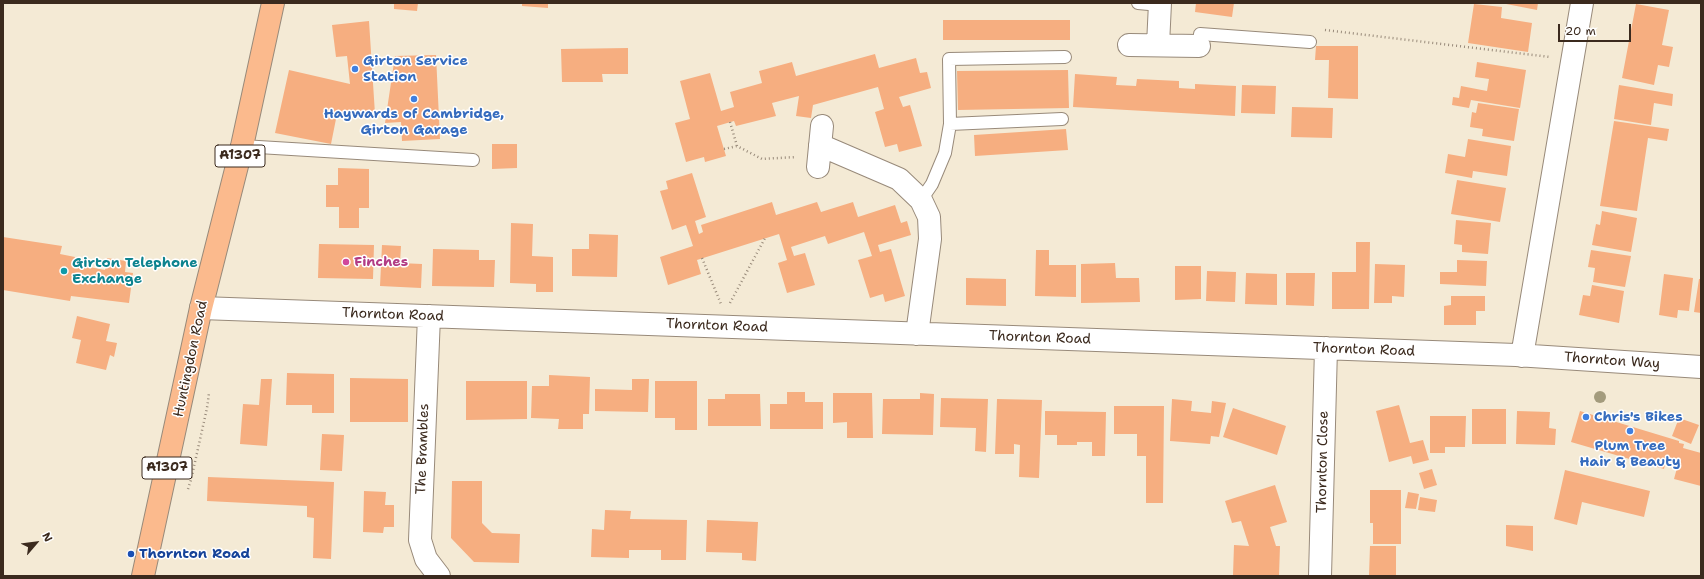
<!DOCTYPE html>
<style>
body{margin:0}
#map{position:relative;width:1704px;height:579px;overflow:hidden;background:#f4ead5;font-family:"Shantell Sans",sans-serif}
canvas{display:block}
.frame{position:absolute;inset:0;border:4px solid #3b2a1e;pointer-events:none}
.north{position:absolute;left:16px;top:523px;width:40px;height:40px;-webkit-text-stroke:3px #fff;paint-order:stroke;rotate:62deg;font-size:11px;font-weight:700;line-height:16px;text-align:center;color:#3b2a1e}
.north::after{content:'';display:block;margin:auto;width:14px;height:18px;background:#3b2a1e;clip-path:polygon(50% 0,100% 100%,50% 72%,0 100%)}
.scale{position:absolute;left:1558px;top:24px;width:73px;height:18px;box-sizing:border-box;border:2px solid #3b2a1e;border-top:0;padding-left:5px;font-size:12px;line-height:14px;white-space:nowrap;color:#3b2a1e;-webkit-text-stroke:3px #fff;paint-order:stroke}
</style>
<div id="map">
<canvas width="1704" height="579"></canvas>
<div class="frame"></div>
<div class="north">N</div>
<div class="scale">20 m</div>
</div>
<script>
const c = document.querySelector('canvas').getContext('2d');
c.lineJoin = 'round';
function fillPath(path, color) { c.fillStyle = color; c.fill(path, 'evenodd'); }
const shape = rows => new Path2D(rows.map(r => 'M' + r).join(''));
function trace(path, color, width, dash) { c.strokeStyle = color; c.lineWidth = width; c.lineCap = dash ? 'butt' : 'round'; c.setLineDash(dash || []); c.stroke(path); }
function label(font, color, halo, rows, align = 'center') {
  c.font = font + ' "Shantell Sans",sans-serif'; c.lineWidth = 3; c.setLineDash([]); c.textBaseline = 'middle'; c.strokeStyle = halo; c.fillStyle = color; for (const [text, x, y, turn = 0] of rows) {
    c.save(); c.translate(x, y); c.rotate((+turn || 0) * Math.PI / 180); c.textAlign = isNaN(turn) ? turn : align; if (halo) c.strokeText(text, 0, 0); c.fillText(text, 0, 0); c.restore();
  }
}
fillPath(shape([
 [394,3,418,3,417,11,394,9],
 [522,3,548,3,548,8,522,6],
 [1196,3,1234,3,1232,17,1195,12],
 [1501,3,1538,3,1537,10],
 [1474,4,1502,7,1501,18,1532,23,1528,52,1468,43],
 [1636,4,1669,10,1662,45,1673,47,1669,67,1658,65,1654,85,1622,78],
 [943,20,1070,20,1070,40,943,40],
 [369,21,375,114,337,114,331,144,275,133,289,70,350,84,347,56,336,57,332,25],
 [1316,46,1358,46,1358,99,1328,98,1329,60,1315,60],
 [628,48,628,74,602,74,603,82,562,82,561,49],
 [875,54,879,68,916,58,920,73,927,72,931,88,899,97,903,107,910,105,922,146,899,152,897,144,885,147,875,112,884,109,878,87,813,105,811,118,796,116,799,96,772,103,776,116,736,126,734,121,717,126,726,156,705,162,704,157,686,162,675,123,690,119,680,81,710,73,721,111,734,107,730,92,762,83,759,71,792,62,796,76],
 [436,55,440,139,402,141,401,122,385,123,395,56],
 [1477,62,1526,70,1520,108,1471,100,1469,108,1452,105,1453,97,1459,98,1461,86,1487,91,1489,79,1475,77],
 [1068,70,1069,108,958,110,957,71],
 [1075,74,1117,77,1116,85,1136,86,1137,79,1179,81,1179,88,1195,89,1195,84,1236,86,1235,116,1073,107],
 [1242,85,1276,86,1275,114,1241,113],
 [1619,85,1673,94,1672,106,1654,103,1651,125,1614,119],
 [1478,103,1519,109,1514,141,1482,136,1483,129,1470,127,1472,112,1476,113],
 [1292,107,1333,108,1332,138,1291,137],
 [1614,121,1669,129,1667,141,1648,138,1637,211,1600,206],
 [1066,129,1068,150,975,156,974,135],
 [1468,139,1511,146,1507,176,1473,171,1472,178,1445,173,1448,154,1465,157],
 [492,144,517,144,517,168,492,169],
 [338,168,369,169,369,208,359,208,359,228,339,228,339,207,326,207,326,185,338,185],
 [692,173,706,217,695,221,699,234,703,232,701,225,772,202,776,215,817,202,821,212,853,202,858,217,895,205,901,223,907,221,911,235,878,245,880,252,891,249,905,296,885,302,883,294,870,298,858,260,872,256,864,232,828,244,825,236,791,247,794,256,805,253,815,285,787,293,778,263,787,260,779,234,697,260,701,274,668,285,660,257,693,246,686,225,672,230,660,191,668,189,666,181],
 [1457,180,1506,188,1500,222,1451,214],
 [1602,211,1637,218,1631,252,1592,245,1596,224,1600,225],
 [1456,220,1491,223,1488,254,1462,252,1462,245,1454,244],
 [511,223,533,224,532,256,553,257,553,292,536,292,536,284,510,283],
 [589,234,618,235,617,277,572,276,572,249,589,249],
 [3,237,62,246,60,254,75,257,74,264,105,270,107,258,126,261,125,272,133,273,129,303,71,296,70,301,3,290],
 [1356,242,1370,242,1369,309,1332,309,1332,272,1356,272],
 [319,244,374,245,373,279,318,278],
 [382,245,401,246,400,263,422,264,421,288,380,286],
 [433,249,479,250,479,260,495,260,494,287,432,286],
 [1036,250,1049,250,1049,265,1076,265,1076,297,1035,296],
 [1591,250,1631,256,1625,287,1593,282,1595,268,1588,267],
 [1457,260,1487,261,1486,286,1440,284,1440,272,1457,272],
 [1115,263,1116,278,1139,278,1140,302,1081,303,1081,264],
 [1375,264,1405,265,1404,297,1392,296,1392,303,1374,303],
 [1175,266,1201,266,1201,299,1175,300],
 [1207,271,1236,272,1235,302,1206,301],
 [1246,273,1277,274,1277,305,1245,304],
 [1286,273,1315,273,1314,306,1286,305],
 [1664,274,1693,278,1689,311,1678,310,1677,318,1659,315],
 [966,278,1006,279,1006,306,966,305],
 [1699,279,1701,279,1701,313,1694,312],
 [1592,285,1624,291,1619,323,1579,315,1583,295,1590,296],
 [1451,296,1485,296,1485,311,1476,311,1476,325,1444,325,1444,306,1451,305],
 [77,316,110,324,106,341,117,343,114,357,110,355,106,370,76,363,81,340,72,338],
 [287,373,334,374,334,413,312,413,312,405,286,405],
 [549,375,590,377,589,414,583,414,583,429,558,429,559,419,531,418,532,386,549,386],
 [350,378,408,379,408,422,350,422],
 [261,379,272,379,267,446,240,444,243,404,259,405],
 [632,379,649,379,648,412,595,411,595,389,632,390],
 [466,381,527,381,527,419,466,420],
 [655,381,697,381,697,430,675,430,675,418,655,418],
 [787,392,805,392,805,402,823,402,823,429,770,429,770,404,787,404],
 [833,393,872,393,873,438,847,438,847,422,833,423],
 [920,393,934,394,933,435,882,434,883,399,920,399],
 [725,394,760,394,761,426,708,426,708,399,725,399],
 [941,398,988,399,986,452,975,451,976,428,940,427],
 [997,399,1042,400,1039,478,1019,477,1020,445,1014,444,1014,454,995,454],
 [1172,399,1192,401,1191,411,1211,413,1212,401,1226,403,1219,437,1211,436,1210,444,1170,441],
 [1399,405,1410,443,1423,440,1429,460,1413,464,1411,456,1389,462,1376,411],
 [1114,406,1164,406,1163,503,1146,503,1146,456,1137,456,1137,434,1114,434],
 [1233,408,1286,426,1277,455,1223,437],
 [1472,409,1506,409,1506,444,1472,444],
 [1045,411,1106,412,1105,456,1092,456,1092,442,1077,442,1077,445,1057,445,1057,435,1045,435],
 [1517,411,1550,412,1549,428,1556,429,1555,445,1516,444],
 [1580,411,1679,441,1679,443,1684,444,1683,448,1701,453,1701,486,1674,479,1677,468,1665,465,1664,469,1571,442],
 [1430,416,1466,416,1465,447,1445,447,1445,453,1430,453],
 [1679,418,1699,425,1691,444,1672,436],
 [322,434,344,435,342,471,320,470],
 [1432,469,1437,485,1424,489,1419,473],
 [1565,470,1650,491,1644,517,1582,502,1577,525,1554,519],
 [208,477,334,482,331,559,313,558,314,518,307,517,307,506,207,501],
 [452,481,482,481,482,523,492,533,520,534,519,563,474,562,451,538],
 [1275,485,1287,522,1270,527,1276,546,1280,546,1279,576,1233,575,1234,545,1249,546,1241,521,1232,523,1225,501],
 [1370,490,1401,490,1401,544,1373,544,1373,523,1370,523],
 [364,491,386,492,385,505,394,505,394,527,384,527,383,533,363,532],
 [1408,492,1419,494,1416,509,1405,508],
 [1420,497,1437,500,1435,512,1418,510],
 [605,510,631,511,630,519,687,520,686,560,661,560,661,550,629,550,629,558,591,557,592,529,604,530],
 [707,520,758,522,756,561,742,560,742,553,706,552],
 [1506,525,1533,526,1533,551,1506,546],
 [1370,546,1396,546,1396,576,1369,576]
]), '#f6ae80');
const lane = shape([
 [1138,3,1160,5],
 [1199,46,1200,34,1310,42],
 [950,124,1062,119],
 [242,146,473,160],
 [921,200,932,184,945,153,950,124,949,59,1065,57]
]);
const street = shape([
 [1129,45,1199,46],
 [1158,45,1160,3],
 [820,145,899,179,921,200,929,217,930,239,917,334],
 [818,167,822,126],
 [201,308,1516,355,1701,367],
 [429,316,420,540,426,559,439,576],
 [1522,356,1582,3],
 [1320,576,1326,348]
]);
const primary = shape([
 [143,576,201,308,242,146,273,3]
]);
trace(lane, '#988a7a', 14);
trace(street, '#988a7a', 24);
trace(primary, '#988a7a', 24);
trace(shape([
 [1325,30,1550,57],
 [730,122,737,146,762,159,796,157],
 [724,149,737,146],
 [702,258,721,304],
 [730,303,765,238],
 [188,489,191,480,207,408,209,393]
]), '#988a7a', 2.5, [1, 3]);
trace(lane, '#fff', 12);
trace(street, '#fff', 22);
trace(primary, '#fbba8d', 22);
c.fillStyle = '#a39b7d';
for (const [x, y] of [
 [1600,397]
]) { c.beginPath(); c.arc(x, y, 6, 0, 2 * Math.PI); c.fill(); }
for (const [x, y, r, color] of [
 [355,69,4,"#3f7fe0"],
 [414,99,4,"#3f7fe0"],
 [346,262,4,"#d1479c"],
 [64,271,4,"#0f9aa8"],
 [1586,417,4,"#3f7fe0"],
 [1630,431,4,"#3f7fe0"],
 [131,554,4,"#1a4fb4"]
]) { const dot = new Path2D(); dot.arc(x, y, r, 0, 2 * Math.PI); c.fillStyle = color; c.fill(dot); trace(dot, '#fff', 1.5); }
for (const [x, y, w] of [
 [240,156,50],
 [167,468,50]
]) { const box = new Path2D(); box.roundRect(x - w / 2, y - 11, w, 22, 3); c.fillStyle = '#fff'; c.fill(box); trace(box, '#3b2a1e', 1); }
label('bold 13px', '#3b2a1e', null, [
 ["A1307",240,156],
 ["A1307",167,468]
]);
label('bold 14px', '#366cbe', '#fff', [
 ["Girton Service",363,61],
 ["Station",363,77],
 ["Haywards of Cambridge,",414,114,"center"],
 ["Girton Garage",414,130,"center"],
 ["Chris's Bikes",1594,417],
 ["Plum Tree",1630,446,"center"],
 ["Hair & Beauty",1630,462,"center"]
], 'left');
label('bold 14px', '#b23c85', '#fff', [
 ["Finches",354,262]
], 'left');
label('bold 14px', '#0d838f', '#fff', [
 ["Girton Telephone",72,263],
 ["Exchange",72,279]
], 'left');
label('14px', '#3b2a1e', '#fff', [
 ["Thornton Road",393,315,2],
 ["Thornton Road",717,326,2],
 ["Thornton Road",1040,338,2],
 ["Thornton Road",1364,350,2],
 ["Huntingdon Road",191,359,-78],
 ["Thornton Way",1612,361,4],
 ["The Brambles",423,449,-88],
 ["Thornton Close",1323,462,-89]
]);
label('bold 14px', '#164399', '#fff', [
 ["Thornton Road",139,554]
], 'left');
</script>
